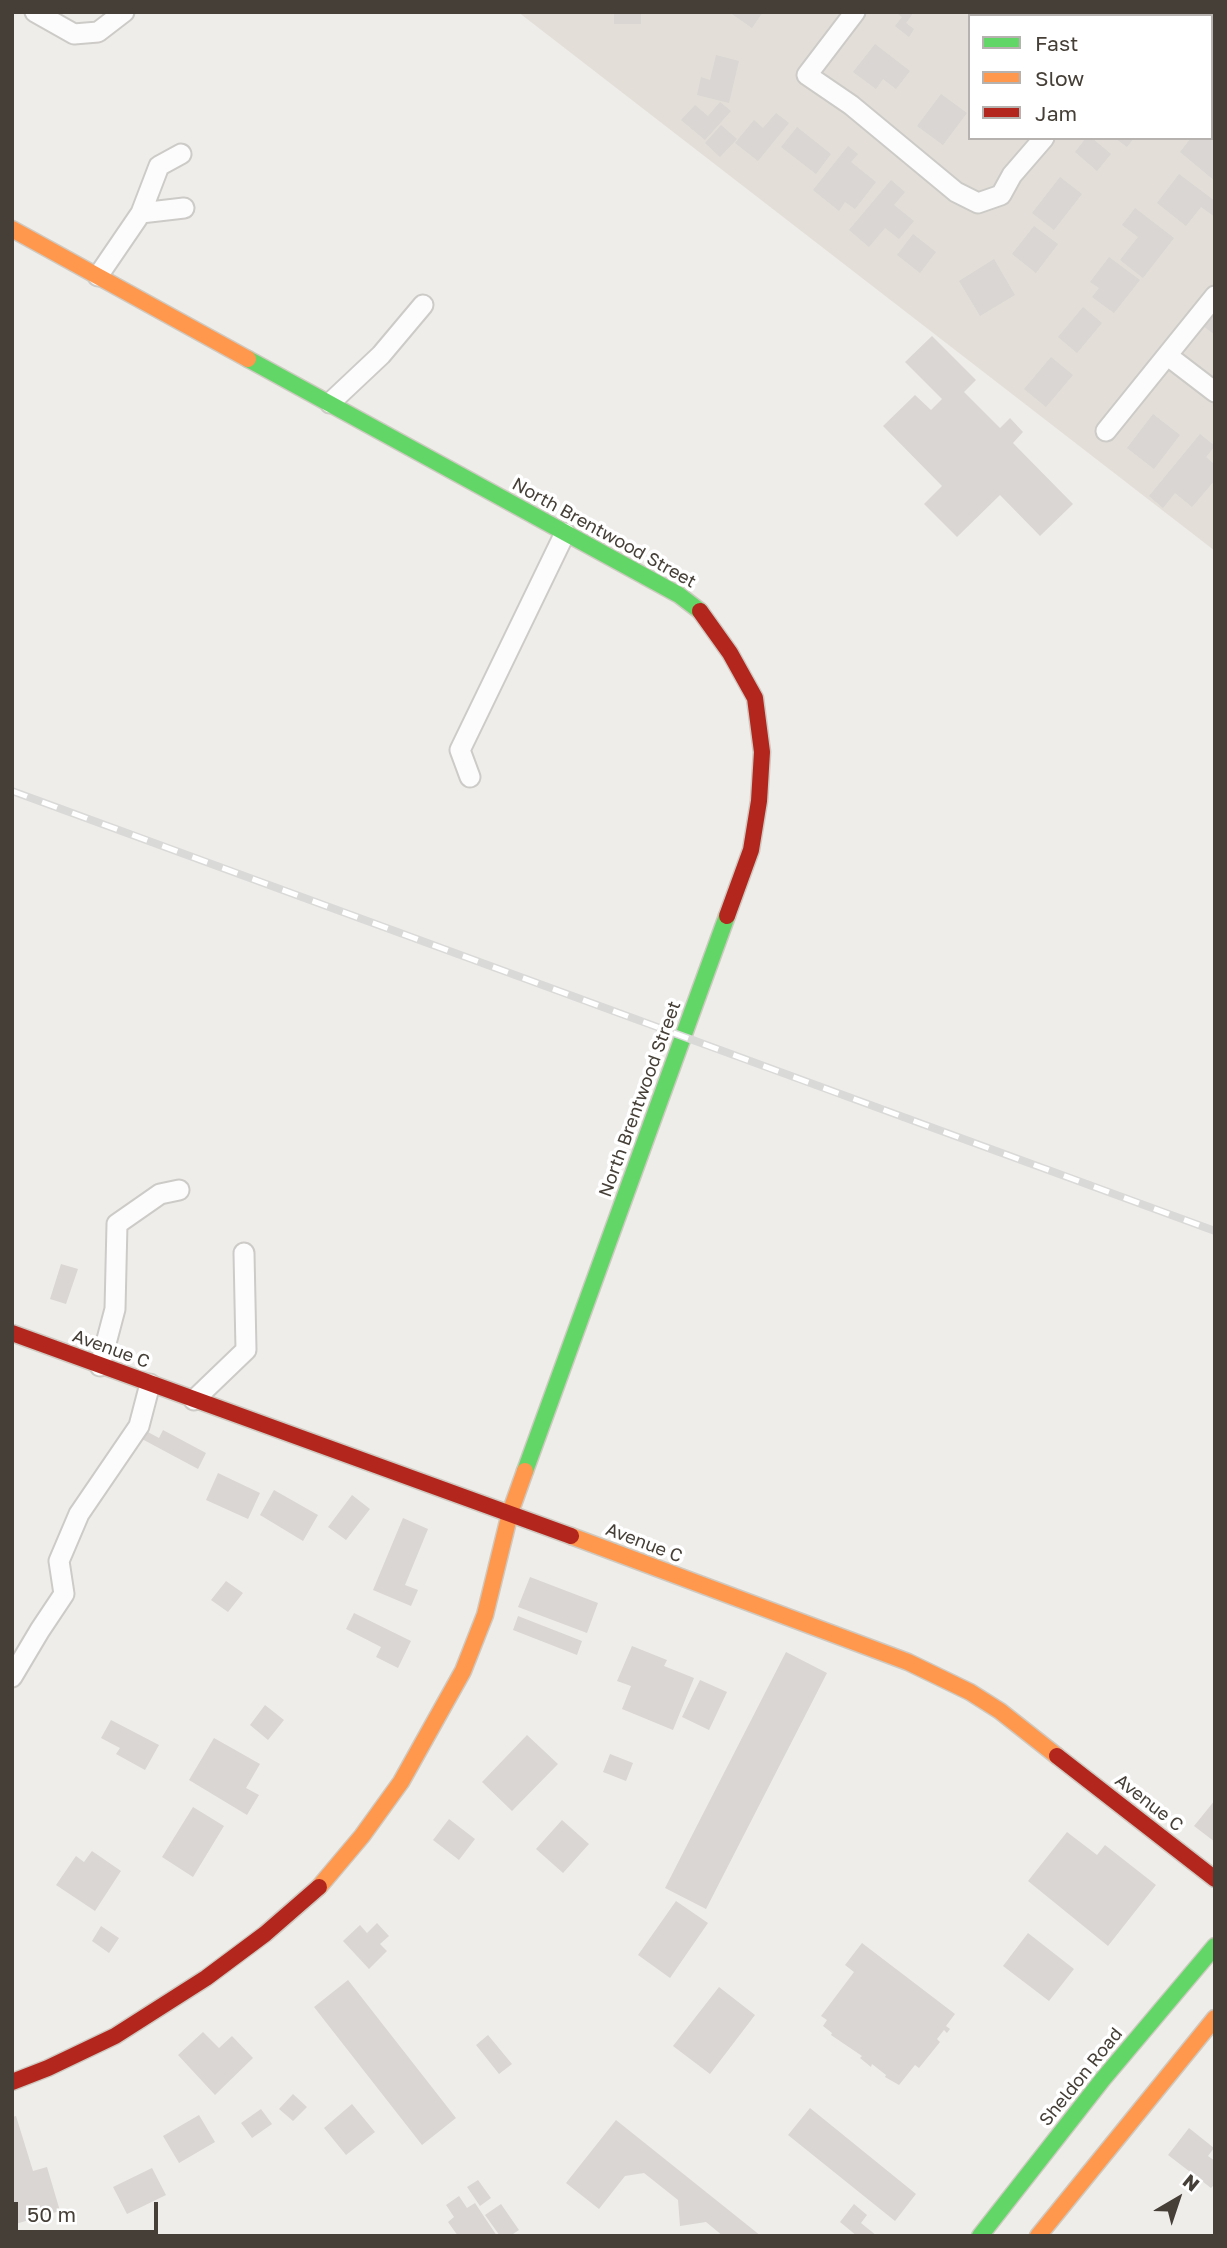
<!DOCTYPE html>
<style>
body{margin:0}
#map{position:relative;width:1227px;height:2248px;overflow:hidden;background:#efedea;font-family:"Golos Text",sans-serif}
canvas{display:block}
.frame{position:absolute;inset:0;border:14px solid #453f37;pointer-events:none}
.legend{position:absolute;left:968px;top:14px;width:245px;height:126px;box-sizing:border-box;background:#fff;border:2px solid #b5b2af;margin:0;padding:9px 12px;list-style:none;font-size:21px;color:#453f37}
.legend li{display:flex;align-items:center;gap:14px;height:35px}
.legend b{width:35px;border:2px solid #b5b2af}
.north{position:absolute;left:1143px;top:2164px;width:70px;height:70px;-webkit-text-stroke:5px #fff;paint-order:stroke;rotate:39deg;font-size:19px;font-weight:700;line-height:28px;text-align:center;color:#453f37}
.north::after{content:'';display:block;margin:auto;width:24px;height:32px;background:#453f37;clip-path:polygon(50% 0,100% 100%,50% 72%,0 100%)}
.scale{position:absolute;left:14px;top:2202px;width:144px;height:32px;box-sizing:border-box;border:4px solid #453f37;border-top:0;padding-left:9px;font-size:21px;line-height:24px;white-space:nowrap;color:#453f37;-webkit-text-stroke:5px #fff;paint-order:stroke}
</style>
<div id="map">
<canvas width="1227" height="2248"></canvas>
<div class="frame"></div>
<ul class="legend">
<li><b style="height:9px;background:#63d668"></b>Fast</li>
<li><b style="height:9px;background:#ff974d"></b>Slow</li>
<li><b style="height:9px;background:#b3261e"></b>Jam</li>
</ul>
<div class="north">N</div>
<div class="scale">50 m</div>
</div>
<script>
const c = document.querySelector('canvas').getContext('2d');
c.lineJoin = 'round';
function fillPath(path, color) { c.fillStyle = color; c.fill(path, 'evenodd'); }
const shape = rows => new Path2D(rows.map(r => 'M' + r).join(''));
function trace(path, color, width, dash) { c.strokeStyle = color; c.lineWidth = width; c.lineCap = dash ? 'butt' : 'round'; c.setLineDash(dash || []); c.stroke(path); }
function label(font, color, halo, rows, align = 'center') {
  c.font = font + ' "Golos Text",sans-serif'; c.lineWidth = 7; c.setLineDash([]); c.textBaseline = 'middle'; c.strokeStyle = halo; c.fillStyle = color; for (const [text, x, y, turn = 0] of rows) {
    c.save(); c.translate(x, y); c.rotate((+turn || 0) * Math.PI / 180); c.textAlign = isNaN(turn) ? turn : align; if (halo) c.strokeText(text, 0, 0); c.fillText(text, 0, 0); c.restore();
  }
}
fillPath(shape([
 [518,12,1215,12,1215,551],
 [970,16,1211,16,1211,138,970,138]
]), '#e3dfd8');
fillPath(shape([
 [614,12,641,12,641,24,614,24],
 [734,12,763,12,752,28,732,14],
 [895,12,914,12,906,23,914,29,909,37,895,26,902,17],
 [1040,12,1064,12,1062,16,1045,16],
 [875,44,910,71,896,89,883,79,876,89,853,72],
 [716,55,739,61,729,103,697,95,701,77,710,80],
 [941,94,967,113,943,145,917,126],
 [720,102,731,111,705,140,681,120,695,105,708,116],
 [776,113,789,123,758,161,735,143,754,120,763,128],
 [721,125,737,139,720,157,705,143],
 [797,127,831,154,816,174,781,147],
 [1211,127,1215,130,1215,181,1180,152,1191,138,1211,138],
 [1086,138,1092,138,1111,154,1097,171,1075,152],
 [1115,138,1134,138,1127,147],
 [848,146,858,154,851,162,876,182,855,209,845,202,839,211,813,190],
 [1179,174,1215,201,1215,217,1201,207,1186,226,1157,203],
 [1060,177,1082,194,1054,230,1032,213],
 [891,180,905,192,894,205,914,221,899,239,885,228,869,247,849,230],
 [1135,208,1174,238,1143,278,1120,260,1138,237,1122,225],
 [1034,226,1058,244,1036,273,1012,254],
 [913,234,936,252,920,273,897,255],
 [1109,257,1140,280,1114,313,1092,297,1099,288,1090,282],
 [994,259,1015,295,980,316,959,281],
 [1083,307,1102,323,1077,353,1058,337],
 [1215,309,1215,335,1202,325],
 [932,336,976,380,964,392,1000,428,1010,418,1023,432,1013,443,1073,504,1040,536,1000,495,957,537,924,504,942,486,883,426,915,395,931,410,942,399,905,362],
 [1051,357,1073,375,1046,407,1024,389],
 [1153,414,1180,435,1154,469,1127,448],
 [1200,434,1215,446,1206,457,1215,465,1215,480,1192,507,1175,493,1163,508,1149,496],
 [61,1264,78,1269,66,1304,50,1299],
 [163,1430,206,1453,198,1469,142,1439,146,1431,159,1438],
 [218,1473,260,1493,248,1519,206,1500],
 [274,1490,318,1515,303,1541,260,1515],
 [352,1495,370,1509,346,1540,328,1527],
 [403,1518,428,1529,405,1585,418,1590,411,1606,373,1590],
 [530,1577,598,1603,587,1633,518,1607],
 [226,1581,243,1593,228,1612,211,1600],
 [354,1613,411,1641,398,1668,376,1657,381,1647,346,1629],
 [518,1616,582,1641,577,1655,513,1630],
 [632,1646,667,1660,664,1666,694,1678,673,1730,622,1709,631,1686,617,1681],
 [786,1652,827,1673,706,1909,665,1888],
 [700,1680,727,1692,709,1730,682,1717],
 [265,1705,284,1720,268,1740,250,1725],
 [111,1720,159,1745,145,1770,116,1754,120,1748,101,1738],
 [527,1735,558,1764,512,1811,482,1782],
 [214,1738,260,1764,246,1788,259,1795,247,1815,189,1780],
 [610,1754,633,1763,626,1781,603,1772],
 [1215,1800,1215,1842,1194,1826],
 [193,1807,224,1826,193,1877,162,1857],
 [449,1819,475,1839,459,1860,433,1840],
 [562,1820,589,1844,563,1873,536,1849],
 [1067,1832,1097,1855,1105,1845,1156,1885,1108,1946,1028,1881],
 [92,1851,121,1871,95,1911,56,1885,76,1856,84,1862],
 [676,1901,708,1923,670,1978,638,1955],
 [377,1923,389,1936,380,1944,387,1951,369,1969,343,1941,360,1925,367,1933],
 [101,1926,119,1938,109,1953,92,1941],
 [1028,1933,1074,1969,1049,2001,1003,1966],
 [862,1943,955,2014,946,2026,950,2029,947,2033,944,2030,937,2039,940,2042,919,2068,915,2065,899,2085,885,2077,886,2075,872,2064,871,2067,860,2058,862,2056,831,2035,832,2033,823,2026,827,2020,821,2016,854,1972,845,1965],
 [348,1980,456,2118,422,2145,314,2007],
 [719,1987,755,2015,710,2074,673,2046],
 [203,2032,219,2048,232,2036,253,2058,215,2095,178,2055],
 [488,2035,512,2064,499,2074,476,2045],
 [293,2094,307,2107,293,2121,279,2109],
 [352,2104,375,2132,346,2155,324,2128],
 [810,2108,916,2194,895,2221,788,2135],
 [261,2109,272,2124,252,2138,241,2123],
 [199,2115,215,2142,179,2163,163,2136],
 [16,2116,33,2171,47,2167,60,2211,12,2225,12,2117],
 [616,2120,761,2236,723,2236,706,2222,680,2226,678,2200,644,2173,625,2176,599,2209,566,2183],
 [1189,2128,1214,2148,1208,2156,1215,2161,1215,2184,1211,2188,1168,2155],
 [152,2168,166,2195,127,2214,113,2187],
 [478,2180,491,2198,480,2206,467,2187],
 [459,2196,467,2208,475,2203,497,2236,458,2236,448,2222,454,2217,446,2205],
 [501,2204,519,2230,510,2236,500,2236,485,2215],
 [854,2204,867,2215,861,2223,877,2236,857,2236,840,2222]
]), '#d9d6d3');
const street = shape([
 [35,12,74,34,98,32,124,12],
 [855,12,807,75,851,105,956,192,978,203,1001,195,1012,175,1044,138],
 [1141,16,1144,12],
 [141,213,159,166,181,154],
 [98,276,141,213,184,208],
 [1168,356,1215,392],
 [330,403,381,355,423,305],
 [1106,431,1215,296],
 [470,777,460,750,565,533],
 [100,1366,115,1309,117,1224,160,1194,179,1190],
 [194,1400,246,1350,244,1253],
 [12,1677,40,1630,64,1594,59,1561,79,1514,139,1426,150,1384]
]);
const fast = shape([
 [248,359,679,595,700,611],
 [525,1471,727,916],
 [980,2236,1103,2079,1215,1946]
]);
const slow = shape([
 [12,229,248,359],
 [571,1536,908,1662,970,1692,1000,1711,1057,1756],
 [319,1887,362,1836,401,1782,463,1671,485,1615,510,1513,525,1471],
 [1038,2236,1215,2018]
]);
const jam = shape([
 [700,611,730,653,755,698,762,752,759,801,751,850,727,916],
 [12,1333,571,1536],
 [1057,1756,1215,1879],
 [12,2082,48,2068,115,2036,206,1978,265,1934,319,1887]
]);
trace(street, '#cdcbc8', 23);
trace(fast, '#cecac1', 19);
trace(slow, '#cecac1', 19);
trace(jam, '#cecac1', 19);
trace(street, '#fdfcfc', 19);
trace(fast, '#63d668', 16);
trace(slow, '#ff974d', 16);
trace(jam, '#b3261e', 16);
const rail = shape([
 [12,791,1215,1231]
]);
trace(rail, '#d9d9d8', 8);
trace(rail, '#fff', 5, [16]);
label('18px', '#453f37', '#fff', [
 ["North Brentwood Street",604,533,29],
 ["North Brentwood Street",640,1099,-70],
 ["Avenue C",111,1349,20],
 ["Avenue C",644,1543,21],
 ["Avenue C",1149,1803,38],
 ["Sheldon Road",1081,2077,-51]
]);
</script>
